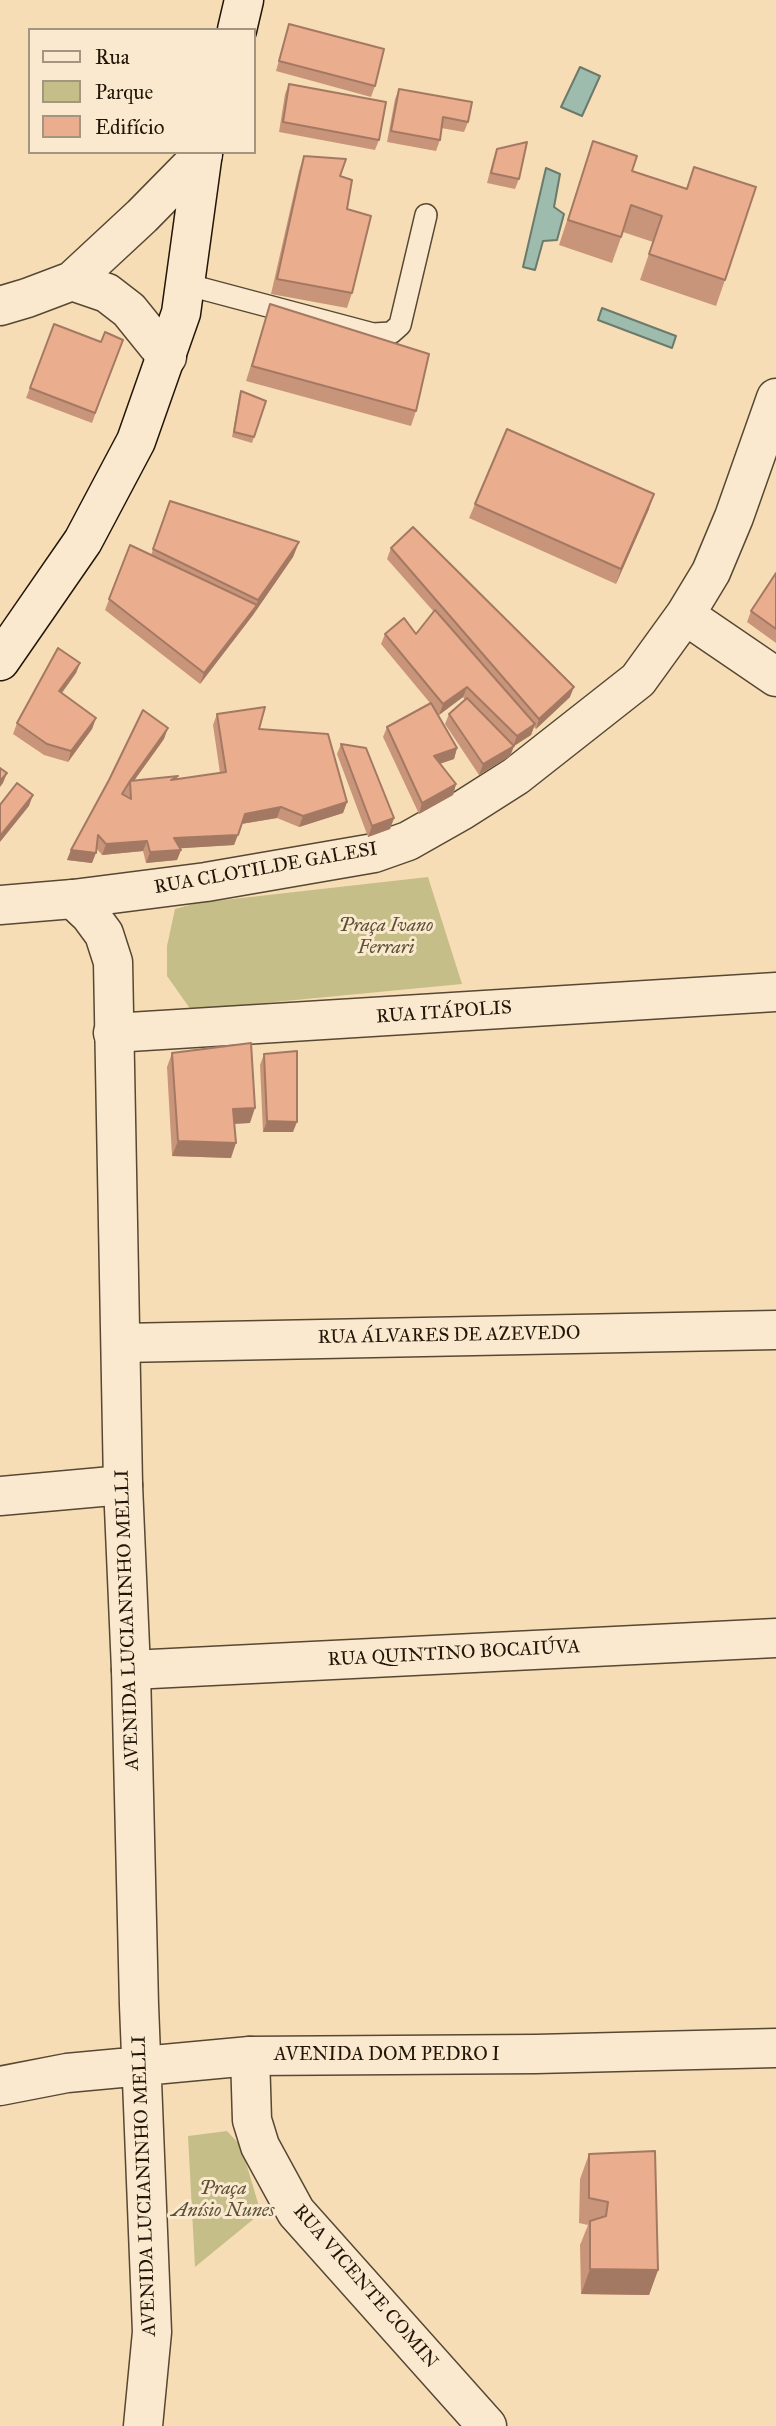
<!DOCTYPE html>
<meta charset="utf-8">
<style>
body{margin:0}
#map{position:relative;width:776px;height:2426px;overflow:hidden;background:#f7ddb5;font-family:"IM FELL Great Primer",serif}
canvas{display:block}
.legend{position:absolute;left:28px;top:28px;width:228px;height:126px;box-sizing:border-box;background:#fae9cf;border:2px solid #a3957f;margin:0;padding:9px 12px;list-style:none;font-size:21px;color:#211608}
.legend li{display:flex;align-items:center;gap:14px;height:35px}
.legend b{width:35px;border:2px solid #a3957f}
</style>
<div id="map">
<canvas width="776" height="2426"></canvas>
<ul class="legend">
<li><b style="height:9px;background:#fae9cf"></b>Rua</li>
<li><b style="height:19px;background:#c5be88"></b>Parque</li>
<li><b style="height:19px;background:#eaad8e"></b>Edifício</li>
</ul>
</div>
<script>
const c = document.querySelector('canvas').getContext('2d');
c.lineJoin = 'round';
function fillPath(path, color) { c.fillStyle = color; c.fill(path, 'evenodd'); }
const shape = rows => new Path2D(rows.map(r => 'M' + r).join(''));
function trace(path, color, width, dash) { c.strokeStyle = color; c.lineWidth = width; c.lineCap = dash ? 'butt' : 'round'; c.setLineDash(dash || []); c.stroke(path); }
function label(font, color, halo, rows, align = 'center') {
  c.font = font + ' "IM FELL Great Primer",serif'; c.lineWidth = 6; c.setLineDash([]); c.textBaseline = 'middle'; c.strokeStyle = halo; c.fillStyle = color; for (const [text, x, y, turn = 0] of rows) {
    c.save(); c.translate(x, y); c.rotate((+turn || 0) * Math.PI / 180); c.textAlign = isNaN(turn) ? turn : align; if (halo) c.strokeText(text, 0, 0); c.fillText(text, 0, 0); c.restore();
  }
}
fillPath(shape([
 [428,877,462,984,191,1010,167,976,167,946,175,909,197,903],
 [227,2131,241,2146,261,2213,195,2267,188,2136]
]), '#c5be88');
const water = shape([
 [580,67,600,76,582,116,561,107,580,67],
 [546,168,560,174,554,207,564,214,557,240,543,241,535,270,523,267,546,168],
 [602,308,676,336,672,348,598,320,602,308]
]);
fillPath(water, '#9dbcad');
trace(water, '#6b7a6b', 2);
const service = shape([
 [185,284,373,334,391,333,400,325,426,215]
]);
const minor = shape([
 [72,281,107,293,129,310,167,357],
 [0,306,27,298,72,281,142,216,203,154],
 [685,615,776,677],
 [73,899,206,882,374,853,408,841,461,811,516,776,638,680,685,615,711,572,734,517,776,398],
 [113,1033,776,992],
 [121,1343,776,1330],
 [0,1496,123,1485],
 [131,1670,776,1638],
 [250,2056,252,2120,260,2146,296,2212,487,2426]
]);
const tertiary = shape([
 [0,905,73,899,90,915,104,934,113,962,123,1485,131,1670,139,2005,152,2332,143,2426],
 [0,2086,67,2073,250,2056,536,2054,776,2048]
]);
const secondary = shape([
 [237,30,244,0],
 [0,661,83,541,136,441,181,313,203,152]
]);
trace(service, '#564833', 24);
trace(minor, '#564833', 41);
trace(tertiary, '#564833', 41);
trace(secondary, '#211608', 41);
trace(service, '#fae9cf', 21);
trace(minor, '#fae9cf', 38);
trace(tertiary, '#fae9cf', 38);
trace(secondary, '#fae9cf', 38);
fillPath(shape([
 [289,24,375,86,371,97,276,71],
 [289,84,379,140,375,150,279,132,285,94],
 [399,89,468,122,464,132,441,128,440,140,436,151,387,142,395,99],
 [593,141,632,171,686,189,694,167,725,280,716,306,640,280,653,242,623,232,612,263,559,245],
 [497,149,519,179,515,189,487,183,493,160],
 [304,156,347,209,352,293,347,308,271,294,299,171],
 [270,304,416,411,411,426,246,381],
 [54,324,101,342,123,340,92,423,26,398],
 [241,391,266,401,252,443,232,437,239,397],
 [170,501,299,542,293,557,253,615,200,684,105,610,130,545,151,555],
 [475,504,649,509,616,584,469,518],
 [391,548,570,697,536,729,534,727,531,735,514,746,510,756,479,775,445,724,449,714,465,700,463,697,439,715,435,710,457,748,454,759,440,763,456,784,453,795,419,814,383,737,387,727,430,703,381,644,385,634,416,634,434,612,387,559],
 [776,573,776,643,747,622,751,611],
 [80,663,76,673,62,693,96,718,92,729,68,762,44,755,13,734,17,723],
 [217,714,259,729,347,802,343,813,299,827,277,818,241,824,234,845,180,848,181,850,177,860,146,863,143,851,102,855,96,848,92,863,67,860,71,850,164,739,134,781,178,776,177,779,220,773,213,725],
 [341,744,394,818,390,829,368,837,337,754],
 [172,1053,250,1123,234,1124,231,1158,172,1156,167,1067],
 [264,1054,293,1132,263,1132,260,1065],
 [589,2154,658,2270,649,2295,581,2294,580,2245,588,2225,579,2223,580,2179]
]), '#c9957a');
fillPath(shape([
 [654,494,649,509,616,584,621,569],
 [299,542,293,557,253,615,258,600],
 [257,605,253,615,200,684,204,673],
 [80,663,76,673,55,702,59,691],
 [467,687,463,697,439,715,443,704],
 [574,687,570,697,536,729,539,719],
 [96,718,92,729,68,762,71,751],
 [535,724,531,735,514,746,510,756,479,775,483,764,513,746,517,736],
 [168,728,164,739,130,786,130,781],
 [457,748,454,759,431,767,434,756],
 [7,773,3,783,0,787,0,781],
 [456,784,453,795,419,814,422,803],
 [33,795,29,806,0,842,0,836],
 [347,802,343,813,299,827,303,816],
 [281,807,277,818,241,824,245,814],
 [394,818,390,829,368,837,372,826],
 [238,835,234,845,170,849,174,838],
 [147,841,143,851,102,855,106,844],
 [71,850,96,853,92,863,67,860],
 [181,850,177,860,146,863,150,852],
 [255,1108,250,1123,227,1124,233,1109],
 [267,1121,297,1122,293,1132,263,1132],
 [178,1141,236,1143,231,1158,172,1156],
 [590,2269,658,2270,649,2295,581,2294]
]), '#a47963');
const building = shape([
 [289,24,384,49,375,86,279,61,289,24],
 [289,84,386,102,379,140,283,122,289,84],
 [399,89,472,102,468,122,443,117,440,140,391,131,399,89],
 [593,141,637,156,632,171,687,189,694,167,756,187,725,280,649,254,662,216,631,205,621,237,568,220,593,141],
 [527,142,519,179,491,173,497,149,527,142],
 [304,156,346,159,340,176,352,180,347,209,371,216,352,293,277,279,304,156],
 [270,304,429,354,416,411,252,366,270,304],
 [54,324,101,342,105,332,123,340,95,413,30,388,54,324],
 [241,391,266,401,254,437,234,432,241,391],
 [507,429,654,494,621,569,475,504,507,429],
 [170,501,299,542,258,600,153,549,170,501],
 [413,527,574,687,539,719,391,548,413,527],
 [130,545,257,605,204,673,109,599,130,545],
 [776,573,776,629,751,611,776,573],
 [435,610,535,724,517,736,467,687,443,704,385,634,404,618,416,634,435,610],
 [58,648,80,663,59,691,96,718,71,751,47,744,17,723,58,648],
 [467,698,514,746,483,764,449,714,467,698],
 [431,703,457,748,434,756,456,784,422,803,387,727,431,703],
 [265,707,259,729,328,734,347,802,303,816,281,807,245,814,238,835,174,838,181,850,150,852,147,841,106,844,98,835,96,853,71,850,109,780,143,710,168,728,130,781,122,794,131,799,130,781,178,776,171,780,226,772,217,714,265,707],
 [341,744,366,748,394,818,372,826,341,744],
 [0,768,7,773,0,781,0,768],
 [17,783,33,795,0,836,0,805,17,783],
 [251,1043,255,1108,233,1109,236,1143,178,1141,172,1053,251,1043],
 [297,1051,297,1122,267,1121,264,1054,297,1051],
 [655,2151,658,2270,590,2269,590,2221,606,2216,608,2202,589,2198,589,2154,655,2151]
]);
fillPath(building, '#eaad8e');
trace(building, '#a47963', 2);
label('19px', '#211608', '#fae9cf', [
 ["RUA CLOTILDE GALESI",266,869,-10],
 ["RUA ITÁPOLIS",444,1013,-4],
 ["RUA ÁLVARES DE AZEVEDO",449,1336,-1],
 ["AVENIDA LUCIANINHO MELLI",128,1620,-92],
 ["RUA QUINTINO BOCAIÚVA",454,1654,-3],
 ["AVENIDA DOM PEDRO I",387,2055],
 ["AVENIDA LUCIANINHO MELLI",145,2186,-92],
 ["RUA VICENTE COMIN",365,2287,49]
]);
label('italic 19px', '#5a5135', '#fae9cf', [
 ["Praça Ivano",386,926],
 ["Ferrari",386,948],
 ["Praça",223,2189],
 ["Anísio Nunes",223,2211]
]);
</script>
